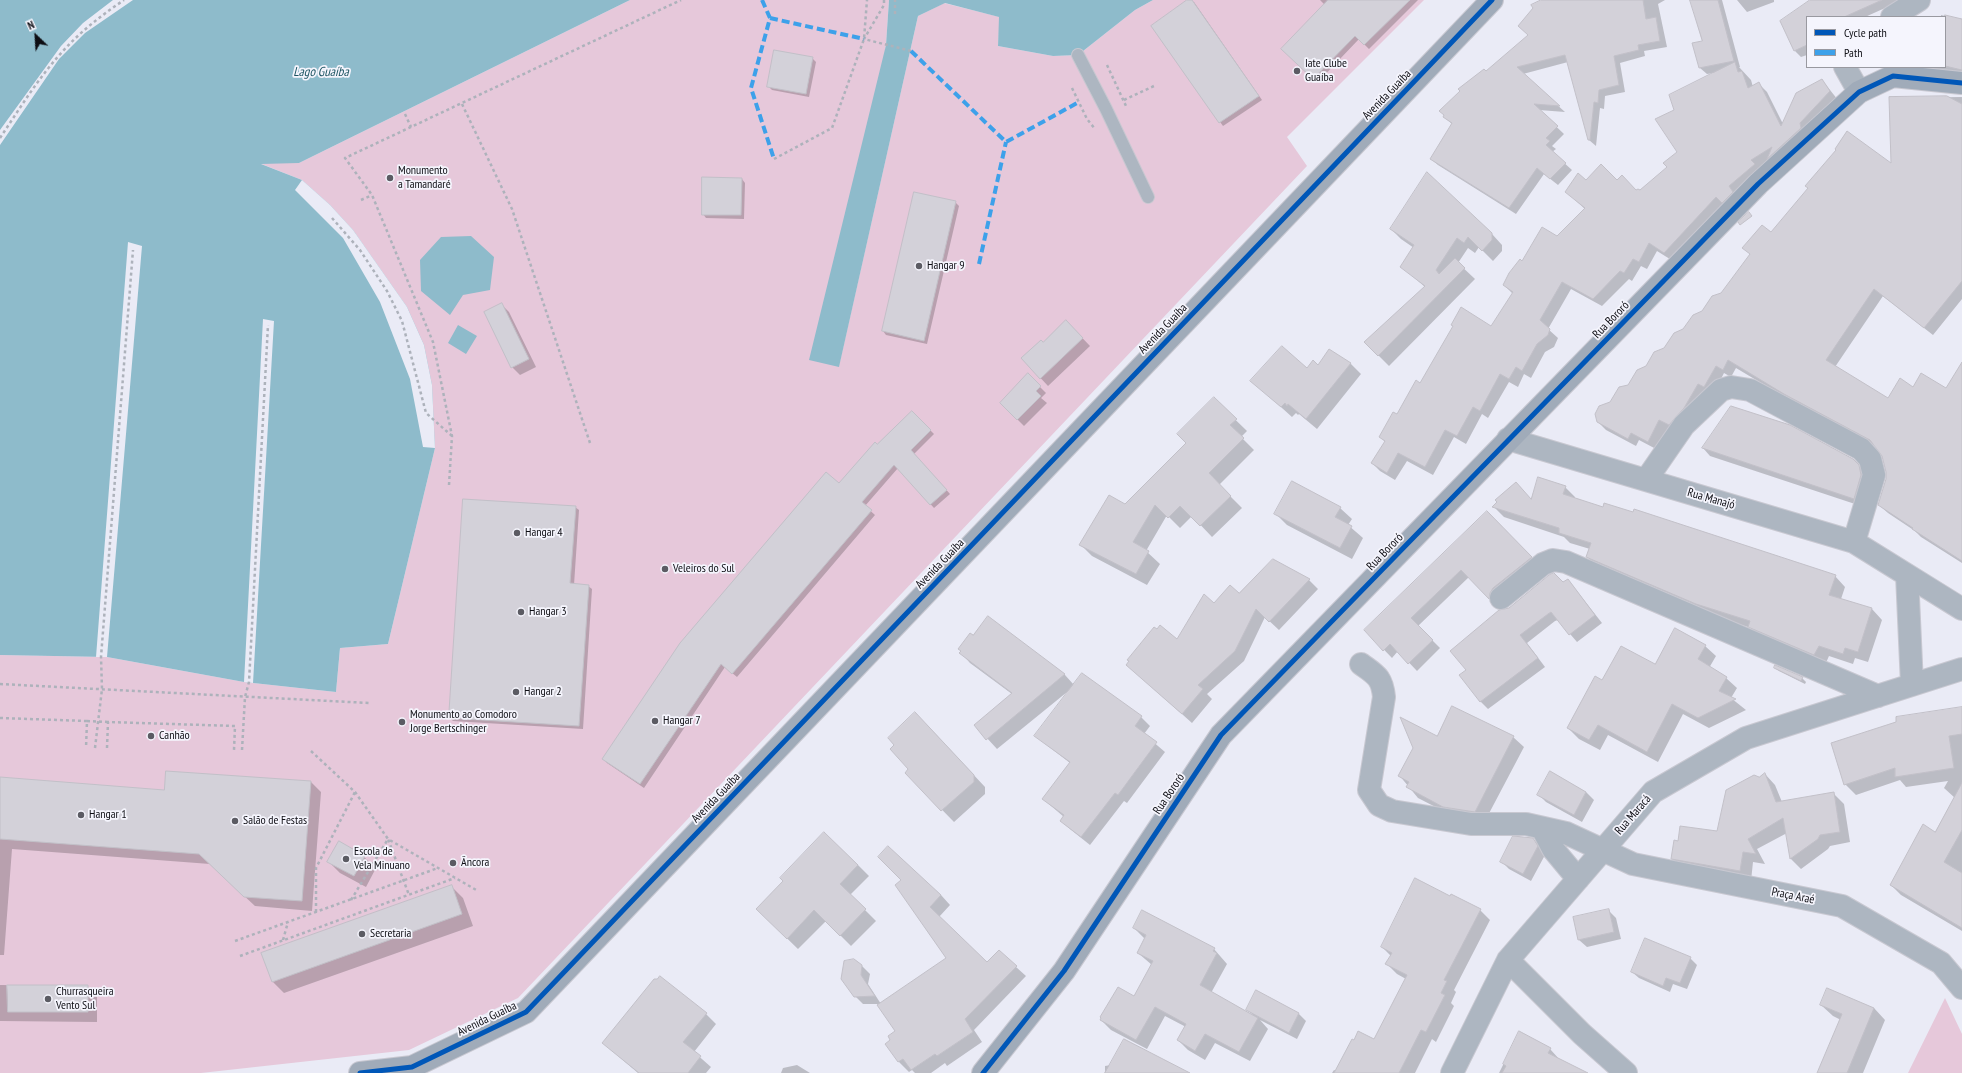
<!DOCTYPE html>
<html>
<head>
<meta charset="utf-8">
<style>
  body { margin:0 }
  #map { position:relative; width:1962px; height:1073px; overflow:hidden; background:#eaebf6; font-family:"PT Sans Narrow",sans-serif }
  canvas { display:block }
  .legend { position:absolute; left:1806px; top:16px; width:140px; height:52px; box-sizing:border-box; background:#f5f5fd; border:1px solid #9999a0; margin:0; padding:5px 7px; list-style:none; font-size:12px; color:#0e0e14 }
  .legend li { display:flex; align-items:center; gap:8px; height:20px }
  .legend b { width:20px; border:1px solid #9999a0 }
  .north { position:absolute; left:16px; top:16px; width:40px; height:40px; -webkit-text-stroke:3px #f5f5fd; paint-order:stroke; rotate:335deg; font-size:11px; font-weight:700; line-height:16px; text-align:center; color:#0e0e14 }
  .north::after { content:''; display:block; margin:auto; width:14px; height:18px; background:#0e0e14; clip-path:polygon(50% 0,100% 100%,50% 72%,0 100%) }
</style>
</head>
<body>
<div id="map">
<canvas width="1962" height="1073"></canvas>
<ul class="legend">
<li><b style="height:5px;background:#0057b8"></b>Cycle path</li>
<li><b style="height:5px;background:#3da1ea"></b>Path</li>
</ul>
<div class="north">N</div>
</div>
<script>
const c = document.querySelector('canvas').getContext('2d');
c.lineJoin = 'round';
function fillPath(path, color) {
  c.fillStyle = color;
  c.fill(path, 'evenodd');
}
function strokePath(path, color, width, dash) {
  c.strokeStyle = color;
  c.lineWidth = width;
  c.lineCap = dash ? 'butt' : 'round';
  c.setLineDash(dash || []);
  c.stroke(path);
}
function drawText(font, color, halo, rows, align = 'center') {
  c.font = font + ' "PT Sans Narrow",sans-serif';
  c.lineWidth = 3.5;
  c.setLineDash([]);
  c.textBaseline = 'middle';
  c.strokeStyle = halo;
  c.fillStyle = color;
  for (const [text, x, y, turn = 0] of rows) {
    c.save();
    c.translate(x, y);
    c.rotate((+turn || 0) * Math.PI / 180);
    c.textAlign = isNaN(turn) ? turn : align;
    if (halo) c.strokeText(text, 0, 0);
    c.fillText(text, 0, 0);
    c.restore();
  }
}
fillPath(new Path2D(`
  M630,0H889L886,45L839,366L918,16L944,3L1000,17L998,46L1053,56L1078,55L1135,10L1153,0H1424L1287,137L1307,166L518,998L409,1050L201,1073H0V655L107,657L244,682L336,692L340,648L388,644L435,448L432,421L407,307L353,230L330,205L302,180L259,163H299Z
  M1945,998L1962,1034V1073H1908Z`), '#e6c8da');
fillPath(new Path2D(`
  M0,0H630L299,163L261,164L302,180L330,205L353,230L407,307L424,345L432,385L435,448L388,644L340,648L336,692L244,682L107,657L0,655Z
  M889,0H1153L1135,10L1078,55L1053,56L998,46L999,17L945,3L918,16L839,367L809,360L886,45Z
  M471,236L494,257L490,290L463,295L450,315L421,291L420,260L441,237Z
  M458,325L477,336L466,354L448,343Z`), '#8ebbcb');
fillPath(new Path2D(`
  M113,0H133L85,33L59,59L0,145V130L61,46L83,23Z
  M302,180L330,205L353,230L407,307L424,345L432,385L435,448L423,447L410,379L380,302L343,238L295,190Z
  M128,242L142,246L107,657H96Z
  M263,319L274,321L253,683L244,682Z`), '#eaebf6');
fillPath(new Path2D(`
  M1188,0L1194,2L1262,100L1223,126L1152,26Z
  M1320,0H1418L1369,49L1359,39L1318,82L1283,49L1325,5Z
  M1543,0H1665L1658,4L1667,47L1644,51L1645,56L1620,63L1625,92L1605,96L1604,109L1600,108L1596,146L1589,140L1568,62L1523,74L1565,112L1539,110L1564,134L1552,146L1556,149L1552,152L1572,170L1558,185L1544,174L1516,214L1438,165L1431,159L1452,124L1444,117L1486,72L1529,35Z
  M1691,0H1722L1740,67H1739L1751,80L1753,87L1759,84L1767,92L1783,124L1822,80L1838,100L1771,161L1759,168L1762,173L1673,261L1657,251L1647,269L1641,266L1632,281L1629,279L1602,306L1571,289L1548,329L1558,338L1554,347L1545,352L1531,378L1524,374L1518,387L1509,382L1488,418L1482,414L1466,444L1454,437L1433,475L1407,461L1395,480L1380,471L1372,463L1385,442L1381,437L1421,384L1492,328L1513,294L1504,285L1522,262L1557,237L1585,209L1575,200L1586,182L1617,181L1637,191H1640L1668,168L1678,152L1675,111L1714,73L1707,74L1700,68L1703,41Z
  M1737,0H1774V2L1747,12Z
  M1812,0H1903L1865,17H1807V55L1801,57L1795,51L1781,21Z
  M1941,15L1962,20V76L1947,74L1919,67H1945V17H1941Z
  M812,58L816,62L809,97L772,90L768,86Z
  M1962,97V299L1933,335L1883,296L1835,367L1889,400L1913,388L1947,389L1962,365V563L1921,537L1915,531L1888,513L1879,505L1887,479V472L1880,450L1876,446L1793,402L1736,368L1731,377L1724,373L1713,395L1678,433L1668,428L1656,449L1639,440L1636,446L1606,430L1598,422L1610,403L1722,294L1751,255L1744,248L1892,166L1890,98Z
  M742,179L745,183L744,219L706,218L703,214Z
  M955,202L959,206L927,344L886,335L883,331Z
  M1391,229L1492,234L1502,245V251L1493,261L1479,247L1475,253L1468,248L1458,263L1475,279L1389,366L1365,342L1425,287L1402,267L1414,248L1401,239Z
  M501,304L509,312L536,367L520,375L512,367Z
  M1066,321L1090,346L1048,386L1022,358L1043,343Z
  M1329,350L1351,364L1361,374L1317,429L1299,414L1298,415L1296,413L1292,417L1252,381L1319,367Z
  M1028,375L1046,393L1041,398L1047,403L1024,426L1001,403Z
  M1214,399L1247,431L1241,437L1254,450L1219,485L1242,508L1212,537L1192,516L1180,528L1167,515L1146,551L1160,564L1147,585L1092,556L1080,544L1125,506L1187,443Z
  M912,412L934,434L914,454L950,494L934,508L898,468L865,506L875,515L737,677L725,667L644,788L607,763L604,759L839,484Z
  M1703,448L1853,460L1866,474L1861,506L1710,456Z
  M1565,487L1575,497V499L1835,576L1845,587L1841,599L1872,609L1882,620L1868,662L1855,658L1853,664L1829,656L1825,665L1760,637L1751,628L1707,614L1598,567L1587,557L1590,549L1570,543L1564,537L1504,517L1494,507L1532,500Z
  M575,507L579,510L574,585L588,586L592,589L583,729L453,721L450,718Z
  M1340,508L1352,519L1348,525L1363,538L1352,559L1287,525L1275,513Z
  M1487,513L1538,565L1496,605L1469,577L1418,626L1440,648L1417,671L1398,651L1392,658L1365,630Z
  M1274,561L1309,580L1318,589L1279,630L1265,617L1244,661L1207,694L1212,699L1192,723L1127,665L1177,641L1214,604L1239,595Z
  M1568,580L1602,623L1577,642L1558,620L1555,621L1527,643L1545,667L1488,709L1480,701L1467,671L1509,609Z
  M988,617L1065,675L1074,685L1141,717L1150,726L1144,734L1165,752L1127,803L1124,801L1090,845L1070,829L1061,821L1064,817L1043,799L1070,763L1035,736L1072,688L997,749L975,725L1012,694L970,663L961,653Z
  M1705,646L1716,656L1709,668L1726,678L1737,688L1731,698L1746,710L1709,728L1683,714L1658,762L1608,735L1600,750L1579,739L1568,728L1603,681L1655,665Z
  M1775,668L1802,678L1806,682L1805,684L1779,671Z
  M1452,707L1513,737L1524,747L1485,821L1455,817L1418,798L1399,775L1437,738Z
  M1962,708V931L1901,895L1891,885L1936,833L1955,798L1944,788L1948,781L1906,787L1900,780L1856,795L1845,784Z
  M927,725L985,787V794L954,822L906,773L910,769Z
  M1550,772L1586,792L1594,800L1582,822L1546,802L1538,794Z
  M1765,774L1775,785L1782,802L1833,793L1844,804L1850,842L1830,846L1828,849L1801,869L1791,859L1787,833L1757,849L1765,864L1753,862L1751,881L1683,869L1672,859L1679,842L1718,832L1759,778Z
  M0,778L165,791L311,782L321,792L312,911L255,906L210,864L12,849L4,955H0Z
  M1533,839L1541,847L1545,855L1531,881L1509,869L1501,861Z
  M364,857L376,868L366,887L340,873L329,862Z
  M858,865L869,876L850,895L876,921L851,946L826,921L798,949L768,920L784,881Z
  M896,885L941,895L950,905L939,917L987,963L1016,967L1026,976L974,1030L982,1042L947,1066L945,1063L931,1073H915L912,1070L909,1072L899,1062L886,1044L892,1040L947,959Z
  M451,886L463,898L473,926L284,993L273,982Z
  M1450,898L1480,910L1490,920L1454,990L1456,992L1451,1003L1454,1006L1436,1042L1432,1039L1415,1073H1332L1334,1070L1337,1071L1374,1040L1406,979L1397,974L1387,964L1391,956L1382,947Z
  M1608,910L1616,918L1621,939L1587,947L1579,940Z
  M1134,928L1214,949L1227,964L1211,993L1253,1015L1247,1009L1256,992L1299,1014L1306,1021L1297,1039L1260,1020L1268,1029L1250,1061L1215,1043L1205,1060L1188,1050L1178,1040L1186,1027L1165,1016L1147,1049L1111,1030L1101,1020L1134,997L1152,965L1138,953L1145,939Z
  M1690,958L1697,965L1687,989L1673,984L1670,992L1639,978L1632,972Z
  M862,966L870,974L868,984L881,1004H863L855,996Z
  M0,985L87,986L97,996V1022L0,1021Z
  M1821,1005L1874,1008L1885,1020L1863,1073H1818L1841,1020L1833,1016Z
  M706,1014L716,1024L694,1052L711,1067L706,1073H638L603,1043Z
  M1519,1033L1550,1049L1560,1060L1576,1073H1499Z
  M797,1065L810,1073H781L783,1068Z
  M1111,1065L1180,1073H1105V1066Z`), '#0003');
const building = new Path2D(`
  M1187,0H1192L1259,96L1219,123L1151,26Z
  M1328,0H1410L1364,45L1355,36L1313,79L1281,49Z
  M1541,0H1643L1646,19L1656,17L1660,41L1638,45L1639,50L1614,56L1619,85L1599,90L1598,103L1594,102L1590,140H1588L1565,55L1517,67L1560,106L1534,104L1558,126L1546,138L1550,141L1546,145L1566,163L1550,179L1537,168L1509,208L1430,159L1452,123L1443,117L1444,115L1439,111L1460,91L1458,89L1484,69L1486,71L1528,35L1518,26L1533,8L1531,5Z
  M1690,0H1718L1734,61L1699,68L1692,43L1702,41Z
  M1810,0H1882L1844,17H1807V45L1794,51L1780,21Z
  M1945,15L1962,19V70L1945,66Z
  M774,50L813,57L806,94L767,87Z
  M1735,62L1738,72L1742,71L1748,88L1759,82L1781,126L1796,93L1822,79L1830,91L1800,123L1801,128L1767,159L1772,147L1751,160L1755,164L1729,186L1733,192L1722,203L1716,197L1664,253L1649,243L1639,262L1633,259L1624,273L1620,271L1593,299L1562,282L1540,320L1550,329L1548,335L1537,344L1522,371L1516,367L1509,379L1500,374L1480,411L1473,407L1457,436L1445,430L1425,467L1398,453L1387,473L1371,463L1385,441L1379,437L1393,412L1397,414L1416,380L1420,383L1453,326L1451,325L1461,307L1491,326L1513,292L1503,285L1509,273L1520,259L1522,261L1542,227L1557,236L1585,208L1565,192L1578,173L1586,180L1601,164L1617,180L1622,175L1636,190L1638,189L1640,190L1667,167L1663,163L1677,152L1655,119L1674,110L1669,95Z
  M1947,96L1962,104V281L1924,328L1874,289L1826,360L1888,398L1900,378L1913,387L1921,373L1946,388L1962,362V561L1912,529L1913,528L1878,505L1886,479V472L1882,456L1870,440L1784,394L1728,360L1723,370L1716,366L1704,387L1698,384L1684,408L1669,425L1659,420L1648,442L1631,433L1628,439L1597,422L1595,414L1599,406L1610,402L1619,387L1628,385L1637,370L1646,366L1654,352L1664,348L1674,333L1683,329L1693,315L1702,311L1712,296L1721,293L1750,254L1742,248L1762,225L1771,232L1808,188L1805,186L1836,150L1835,149L1847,131L1891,163L1889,97Z
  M1427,172L1492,233V240L1482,251L1468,237L1464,243L1457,238L1436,270L1439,274L1455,258L1465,268L1378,356L1364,342L1425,286L1400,267L1414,245L1390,229Z
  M702,177L742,178L741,215H702Z
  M914,192L956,201L924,341L882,331Z
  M1749,212L1752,216L1740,225L1738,222Z
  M502,303L529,359L511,368L484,312Z
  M1066,320L1083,338L1040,379L1021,358L1041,340L1043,342Z
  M1282,346L1307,368L1313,360L1318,365L1329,349L1351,363L1306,419L1288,404L1287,406L1285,403L1281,407L1250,381Z
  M1028,373L1041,386L1036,391L1041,396L1017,420L1000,403Z
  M1214,397L1237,419L1230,425L1244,438L1209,473L1231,496L1200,526L1180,506L1168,518L1155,505L1133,542L1149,551L1136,574L1079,545L1109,495L1125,504L1186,443L1177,434Z
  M1731,406L1790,425L1853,459L1859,465L1861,475L1854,499L1702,448Z
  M912,411L931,430L911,450L947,490L930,505L894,465L862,502L872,510L732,674L721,664L640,784L602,759L680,643L826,472L839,483L875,442L877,444Z
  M1538,477L1566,486L1563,494L1603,507L1604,503L1633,512L1634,509L1836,575L1829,595L1872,608L1858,652L1845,648L1843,654L1819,646L1814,655L1748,627L1750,621L1696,604L1586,557L1591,543L1559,533V528L1492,507L1497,502L1495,500L1516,482L1531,499Z
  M1292,481L1341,507L1335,517L1352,526L1340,548L1274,514Z
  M463,499L576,506L570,583L589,585L579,726L449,718Z
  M1487,511L1532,557L1493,588L1490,593L1489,599L1461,570L1411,618L1433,640L1408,664L1390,644L1383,651L1364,630Z
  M1273,559L1310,579L1269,622L1256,609L1235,651L1198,685L1203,689L1182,714L1126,665L1129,661L1127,660L1154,627L1157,629L1160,625L1177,639L1204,594L1214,603L1230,585L1239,593Z
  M1554,573L1563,582L1568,579L1595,615L1569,635L1551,612L1548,614L1520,635L1538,658L1480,702L1459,675L1466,670L1450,651L1499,610L1509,608L1549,575Z
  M988,616L1065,674L986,740L974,725L1012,693L959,653L961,651L958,649L970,633L973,635Z
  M1675,628L1706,645L1698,659L1727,677L1719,691L1736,699L1698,718L1672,704L1647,752L1598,725L1589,740L1567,728L1595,676L1602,680L1621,646L1655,664Z
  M1775,665L1803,677L1801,681L1774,668Z
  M1082,673L1142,716L1135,726L1157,742L1118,795L1115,793L1081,837L1060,821L1064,815L1042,799L1070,762L1034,736Z
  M1452,706L1514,736L1475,812L1443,807L1406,787L1409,782L1398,776L1413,748L1400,717L1437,736Z
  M1962,707V734L1949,736L1954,768L1895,777V768L1844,785L1831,743L1896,722V717Z
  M915,712L974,775V782L941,811L905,773L908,769L890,749L894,745L888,738Z
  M166,771L311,781L302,901L244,897L199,854L0,839V777L164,790Z
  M1550,771L1586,792L1574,815L1537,795Z
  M1765,773L1776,802L1834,792L1840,832L1820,835L1818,839L1790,859L1783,818L1748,839L1756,854L1743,852L1740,871L1671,859L1674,840L1678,841L1680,826L1717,831L1726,790L1754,775L1759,777Z
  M1962,783V830L1944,862L1962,873V928L1890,885L1923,824L1935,832Z
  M824,832L858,865L840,884L866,909L840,936L814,910L787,939L756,909L783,881L780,878Z
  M1513,836L1533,838L1538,846L1523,874L1500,862Z
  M339,841L365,856L354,876L327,862Z
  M888,846L941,895L930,907L987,962L999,950L1017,966L965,1019L973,1032L937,1056L935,1054L911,1070L903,1059L898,1062L885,1044L890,1040L888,1036L895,1031L877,1005L946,958L895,885L901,880L878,857Z
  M1415,878L1450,896L1451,894L1481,909L1444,980L1447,981L1441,993L1445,995L1426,1032L1421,1030L1399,1073H1334L1352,1039L1354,1040L1358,1031L1374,1039L1407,975L1385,964L1392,953L1381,947Z
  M452,885L462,914L272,982L261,953Z
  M1609,909L1614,932L1578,940L1573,917Z
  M1142,910L1215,948L1213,951L1217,953L1200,985L1258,1018L1239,1052L1205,1034L1195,1051L1177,1040L1186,1024L1155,1007L1136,1040L1100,1020L1101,1018L1100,1017L1118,987L1134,996L1153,961L1137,953L1146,935L1133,928Z
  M1645,938L1691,957L1680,983L1666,978L1663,986L1631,972Z
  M854,959L862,965L861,975L875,996L854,997L841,979L844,961Z
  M660,976L707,1013L683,1042L701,1056L688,1073H639L602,1043L654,979H657Z
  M7,985H88V1012H8Z
  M1827,988L1874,1008L1847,1073H1817L1842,1014L1820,1005Z
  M1256,990L1299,1013L1289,1033L1246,1010Z
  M1519,1031L1551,1048L1548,1053L1588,1073H1502L1506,1066L1503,1064Z
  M1124,1039L1190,1073H1105Z`);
fillPath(building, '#d3d1d9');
strokePath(building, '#c2c0c8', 1);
const lane = new Path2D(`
  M1078,55L1106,109L1148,197`);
const street = new Path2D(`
  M1892,17L1919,0
  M1845,67L1859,92
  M1508,439L1854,542L1962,609
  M1646,480L1684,425L1721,390L1731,387L1750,390L1861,449L1870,459L1874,475L1854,542
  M1907,575L1912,685
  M1501,598L1543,564L1553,560L1566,562L1878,696
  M1361,664C1376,675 1382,677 1384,697L1369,790L1379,805L1392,811L1471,824H1526L1566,833L1633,864L1842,906L1941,963L1962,988
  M1542,828L1553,849L1578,879
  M1508,960L1582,1034L1626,1073
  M1452,1073L1508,960L1653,792L1746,738L1962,669`);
const secondary = new Path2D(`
  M360,1073L412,1067L526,1012L1492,0
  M983,1073L1064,971L1221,735L1758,184L1859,92L1893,76L1962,83`);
strokePath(lane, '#c8c8d1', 14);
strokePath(street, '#c8c8d1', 24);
strokePath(secondary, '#c8c8d1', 24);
strokePath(new Path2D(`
  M884,0V5L864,39L911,51
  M895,14V0
  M1107,65L1126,106
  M1072,88L1087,119L1095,129
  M1124,100L1156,85
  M462,104L512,209L590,443
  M405,114L411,127
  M0,138C20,108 39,77 63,51C81,31 102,15 124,0
  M774,159L832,128L864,39L867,0
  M361,200L372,195
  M332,218L360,250L387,291L402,321L426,413L452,436
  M449,485L452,436L433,342L372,195L345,158L681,0
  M0,684L369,703
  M0,718L87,721L86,748
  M87,721L108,722
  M95,748L102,689L101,657L133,250
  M107,748L108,722L235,726L234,750
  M242,750L245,697L249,682L268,325
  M311,751L355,792L388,839L478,891
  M351,900L388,839L409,895
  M316,912V868L355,792
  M283,940L288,922
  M235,941L438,868
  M240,956L455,878`), '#adb2bb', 2.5, [3, 3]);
strokePath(lane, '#adb6c1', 12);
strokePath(street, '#adb6c1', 22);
strokePath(secondary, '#a0abb9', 22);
strokePath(new Path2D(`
  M762,0L770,18L751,88L774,159
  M770,18L864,39
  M911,51L1006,142L1079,102
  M979,264L1006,142`), '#3da1ea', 4, [8, 4]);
strokePath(new Path2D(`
  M360,1073L412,1067L526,1012L1492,0
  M983,1073L1064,971L1221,735L1758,184L1859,92L1893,76L1962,83`), '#0057b8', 5);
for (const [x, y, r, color] of [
  [1297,71,4,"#5b5b63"],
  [390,178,4,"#5b5b63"],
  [919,266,4,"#5b5b63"],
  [517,533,4,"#5b5b63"],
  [665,569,4,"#5b5b63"],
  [521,612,4,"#5b5b63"],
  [516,692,4,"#5b5b63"],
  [655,721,4,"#5b5b63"],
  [402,722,4,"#5b5b63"],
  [151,736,4,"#5b5b63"],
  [81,815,4,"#5b5b63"],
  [235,821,4,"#5b5b63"],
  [346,859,4,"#5b5b63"],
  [453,863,4,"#5b5b63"],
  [362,934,4,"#5b5b63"],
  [48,999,4,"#5b5b63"]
]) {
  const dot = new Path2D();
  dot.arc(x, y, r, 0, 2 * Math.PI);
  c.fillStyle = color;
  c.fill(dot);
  strokePath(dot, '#f5f5fd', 1.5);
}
drawText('12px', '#0e0e14', '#f5f5fd', [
  ["Iate Clube",1305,64],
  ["Guaíba",1305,78],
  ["Monumento",398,171],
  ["a Tamandaré",398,185],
  ["Hangar 9",927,266],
  ["Hangar 4",525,533],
  ["Veleiros do Sul",673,569],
  ["Hangar 3",529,612],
  ["Hangar 2",524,692],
  ["Monumento ao Comodoro",410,715],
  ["Jorge Bertschinger",410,729],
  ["Hangar 7",663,721],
  ["Canhão",159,736],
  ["Hangar 1",89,815],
  ["Salão de Festas",243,821],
  ["Escola de",354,852],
  ["Vela Minuano",354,866],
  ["Âncora",461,863],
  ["Secretaria",370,934],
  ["Churrasqueira",56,992],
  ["Vento Sul",56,1006]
], 'left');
drawText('12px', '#0e0e14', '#f5f5fd', [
  ["Avenida Guaíba",1387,95,-46],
  ["Rua Bororó",1611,320,-46],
  ["Avenida Guaíba",1163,329,-46],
  ["Rua Manajó",1711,499,16],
  ["Rua Bororó",1385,552,-46],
  ["Avenida Guaíba",940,564,-46],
  ["Rua Bororó",1169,794,-56],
  ["Avenida Guaíba",716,798,-46],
  ["Rua Maracá",1633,815,-49],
  ["Praça Araé",1793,896,11],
  ["Avenida Guaíba",487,1019,-26]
]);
drawText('italic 13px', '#1c5462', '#f5f5fd', [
  ["Lago Guaíba",321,72]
]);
</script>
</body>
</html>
